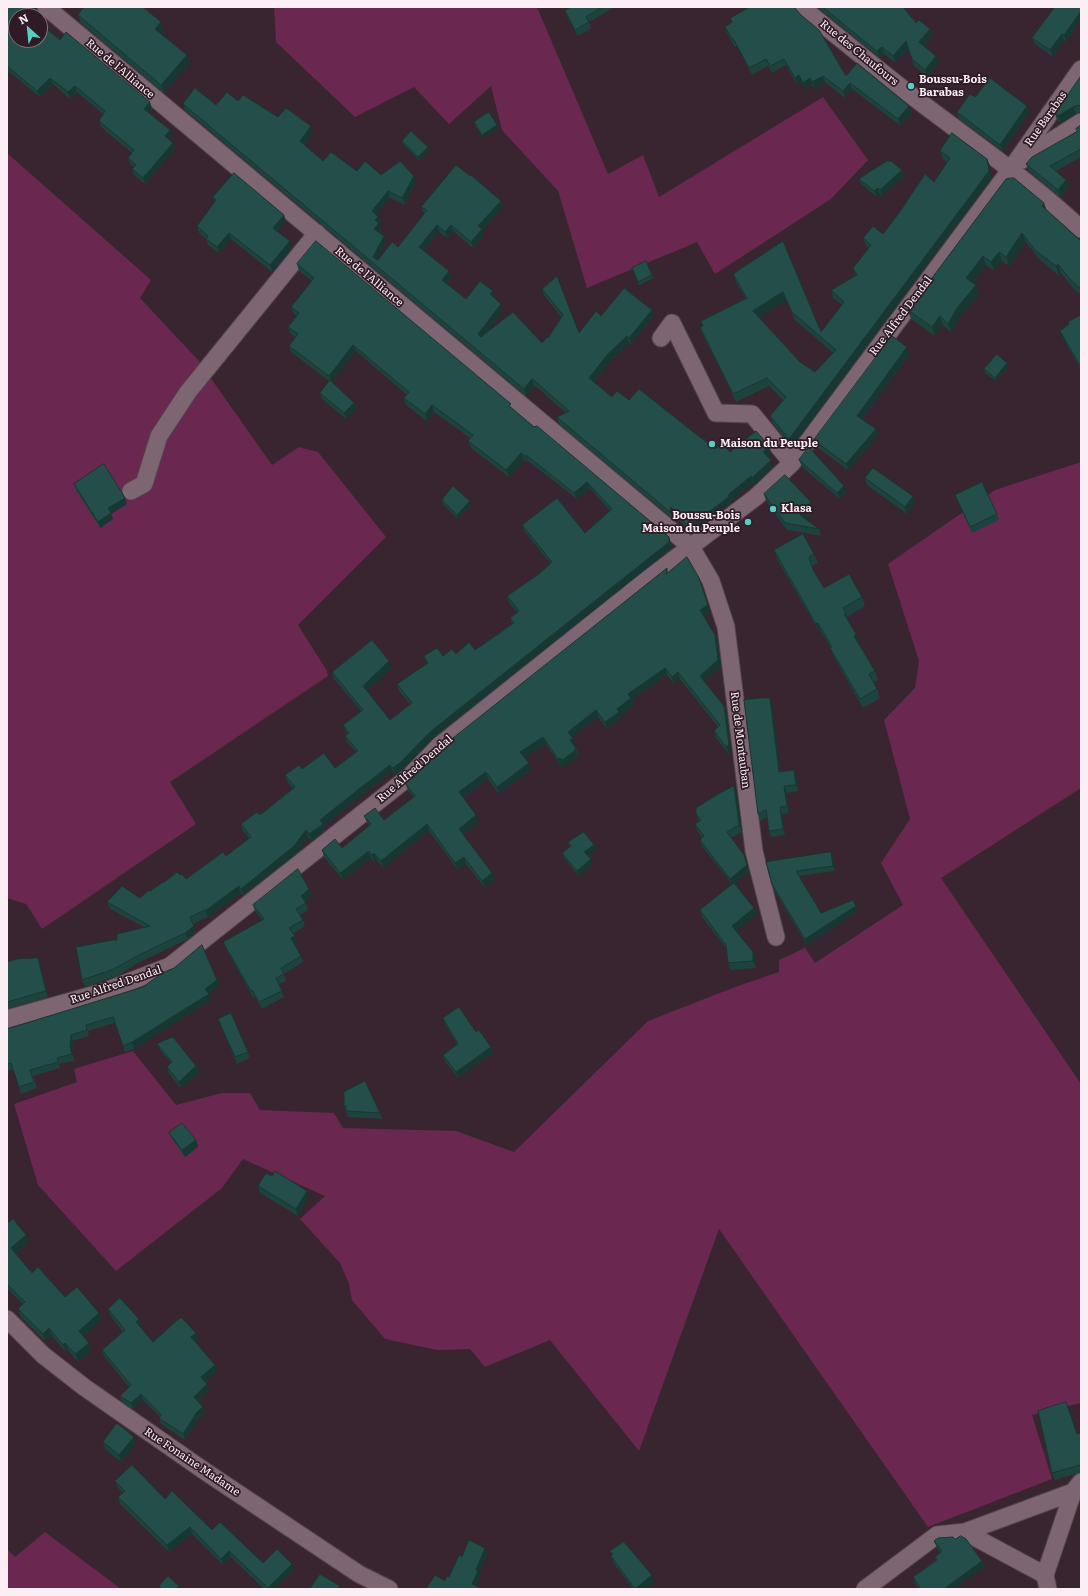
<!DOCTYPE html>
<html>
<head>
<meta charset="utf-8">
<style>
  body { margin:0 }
  #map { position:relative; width:1088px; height:1596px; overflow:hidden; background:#39252f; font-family:Literata,serif }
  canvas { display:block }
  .frame { position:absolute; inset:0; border:8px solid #fceef5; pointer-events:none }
  .north { position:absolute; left:8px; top:8px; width:40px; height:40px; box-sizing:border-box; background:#2e1b25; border:1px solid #806f78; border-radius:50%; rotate:333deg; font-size:11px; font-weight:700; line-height:16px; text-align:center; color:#fceef5 }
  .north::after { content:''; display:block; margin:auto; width:14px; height:18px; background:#57cec1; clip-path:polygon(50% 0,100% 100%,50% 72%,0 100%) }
</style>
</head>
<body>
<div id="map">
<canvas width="1088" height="1596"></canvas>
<div class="frame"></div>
<div class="north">N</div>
</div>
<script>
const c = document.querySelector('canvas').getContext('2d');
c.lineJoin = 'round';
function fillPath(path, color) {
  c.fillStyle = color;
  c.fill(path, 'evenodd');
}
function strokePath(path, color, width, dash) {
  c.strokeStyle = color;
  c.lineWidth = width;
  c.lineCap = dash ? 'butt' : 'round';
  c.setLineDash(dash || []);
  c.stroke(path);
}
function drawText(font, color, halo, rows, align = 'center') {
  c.font = font + ' Literata,serif';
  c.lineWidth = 3.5;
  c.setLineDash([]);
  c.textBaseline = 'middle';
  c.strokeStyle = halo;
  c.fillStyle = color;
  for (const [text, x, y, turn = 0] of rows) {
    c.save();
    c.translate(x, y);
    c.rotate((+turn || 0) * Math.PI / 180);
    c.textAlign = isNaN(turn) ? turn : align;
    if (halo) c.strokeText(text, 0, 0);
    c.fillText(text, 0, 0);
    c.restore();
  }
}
fillPath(new Path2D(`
  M274,7H537L608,174L643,155L659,197L823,97L868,160L831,199L715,274L697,242L587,288L558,191L502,130L491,86L449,124L414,87L355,117L276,42Z
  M7,153L151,280L140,298L198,360L272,465L299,447L318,452L386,537L298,625L327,671L328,676L170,782L196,824L42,929L26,904L7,898Z
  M1081,462V788L941,878L1081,1084V1403L1032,1415L1052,1479L928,1527L719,1229L639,1451L550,1340L485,1367L470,1349L437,1350L385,1339L352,1300L349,1284L340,1263L300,1219L325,1196L243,1159L222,1188L116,1271L38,1185L14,1104L77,1082L74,1069L133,1051L176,1105L222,1093H250L260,1110L334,1113L343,1128L456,1131L514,1152L648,1021L735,987L779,972V960L805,948L815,963L903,905L881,863L910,819L884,720L915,688L919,661L888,564L995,490Z
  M45,1532L121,1589H7V1549L15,1557Z`), '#6a274f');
const minor = new Path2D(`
  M46,7L691,547L711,581L726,627L754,851L776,937
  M804,7L810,14C842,40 874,66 907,92C965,137 1027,178 1081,229
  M1022,160L1081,122
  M661,338L672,323L716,413L752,414L792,463
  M131,491L144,484L159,436L188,392L317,233
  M7,1019L100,993L170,966L410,776L439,746L648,579L756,497L792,463L1011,169L1081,69
  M7,1319L43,1355L84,1387L206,1472L359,1574L389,1589
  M965,1532L1073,1492
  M865,1589L937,1535L965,1532L1045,1575
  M1048,1589L1045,1575L1073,1492L1081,1482`);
strokePath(minor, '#54434c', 19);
strokePath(minor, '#7d6571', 17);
fillPath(new Path2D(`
  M7,7H36V10L30,15L60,40L152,109L148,113L172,136L169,140L173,143L175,149L145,184L134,175L132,169L134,167L130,164L128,158L132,153L101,127L99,121L103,114L77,92L70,99L53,84L40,97L7,70Z
  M571,7H615L589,22L591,28L578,36L567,17L565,11Z
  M817,7H903L916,23L930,29L933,35L924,46L939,62L928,77L914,66L908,48L896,63L884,54L879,57Z
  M1081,7V21L1066,42L1064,40L1053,57L1035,44L1032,38Z
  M146,9L164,30L161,34L187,55L190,63L164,93L81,23L78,15Z
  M730,18L846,76L909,106L912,112L901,126L852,89L845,98L825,82L815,89L812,85L806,89L802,82L797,85L786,65L772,73L768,66L752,75L737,46L735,47L727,33L725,27L732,22Z
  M1081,76V112L1076,114L1061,123L1057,120L1055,114Z
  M975,97L1027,106L1029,113L1003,151L959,119L957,112Z
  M238,101L313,133L304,145L323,161L357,171L381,175L416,182L405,205L390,198L376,215L378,217L381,223L379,225L381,230L379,232L384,236L386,242L378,259L398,247L424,214L421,207L501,201L503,207L482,231L484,236L473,248L453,231L448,238L439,232L424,251L449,271L451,278L447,284L466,299L493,291L495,298L503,311L486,333L542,343L548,338L561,317L544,295L542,289L579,333L601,316H654L631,344L629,343L611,361L594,382L612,397L629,400L715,449L730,452L771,453L768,457L773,467L755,485L753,483L730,502L731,503L691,534L673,513V519L559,424L557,417L566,413L539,389L534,386L526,396L185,110L183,104L216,105Z
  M474,122L498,128L483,138L475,125Z
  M1081,125V157L1056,171L1066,180L1069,187L1060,197L1029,171L1026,164L1077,131L1076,129Z
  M402,141L429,151L419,160L403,144Z
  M940,151L987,159L990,166L991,179L792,447L773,424L770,416L783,400L769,386L736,402L703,335L700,327L702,326L701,321L746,299L736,282L733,274L783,241L821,332L842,305L833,298L831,290L856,276L853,268L869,248L866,246L863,238L883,234L934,182L947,162L943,159ZM786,300L795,320L833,353L815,372L800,362L759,317Z
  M904,176L882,196L880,194L877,197L861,184L859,179Z
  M213,197L286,221L277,231L292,248L272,272L231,239L219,253L208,245L206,239L199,233L197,226L215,202Z
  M1044,203L1046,210L1081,241V295L1073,288L1061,273L1059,276L1039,259L1026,242L1009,266L1002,261L994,271L986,265L973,283L976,285L979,294L960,317L952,333L943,325L935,336L911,319L908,310Z
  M297,264L512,408L534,427L669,537L671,544V549L433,738L403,769L396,775L393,771L362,795L324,826L325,830L312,841L308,837L297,853L243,895L241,893L208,918L207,917L193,924L196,932L188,939L138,963L117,976L85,987L82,980L117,940L144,927L110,909L107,902L140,898L150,891L163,883L180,875L186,879L226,856L249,838L243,831L241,824L260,815L293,789L287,781L285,775L302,769L335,768L356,752L347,742L345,736L347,734L346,732L343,725L361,711L334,679L332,672L392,668L367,691L390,720L410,704L399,691L397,684L427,664L424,656H443L475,650L512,624L510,618L518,613L509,603L507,596L539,574L551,564L524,531L522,525L585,533L610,511L590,488L577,499L528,461V462L524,460L509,477L471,448L468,441L470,438L434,412L427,421L406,405L404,398L407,395L356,351L332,382L354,403L357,409L346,419L322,399L320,393L329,381L291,352L289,346L295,337L290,333L288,327L297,316L294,314L291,307L312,281L299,271Z
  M632,268L652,275L654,278L639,285Z
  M1081,315V370L1064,340L1060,331Z
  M910,354L862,419L876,429L879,435L848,470L817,447L814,440Z
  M1009,366L996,381L985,373L984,369Z
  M799,460L846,493L840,499L802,467Z
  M865,478L913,496L915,503L907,514L867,485Z
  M74,484L127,504L111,514L113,519L100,528L76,490Z
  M764,494L814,509L805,519L819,529L821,536L787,530L766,501Z
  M955,495L997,514L999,520L972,533Z
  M442,500L471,504L458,519L443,504Z
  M774,550L814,554L818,563L812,566L814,571L824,588L862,597L865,606L847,617L849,622L856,634L859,643V644L875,671L878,680L873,682L877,689L880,698L863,708L834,657L831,648L821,632L820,633L777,559Z
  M667,568L668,572L710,612L704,616L715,635L718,642L721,667L704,681L724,706L727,713L731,752L729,754L716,738L714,731L718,727L680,679L674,684L667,675L632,700L634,705L620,716L621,719L607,728L598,717L572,737L575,745V746L576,748L579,755H577L578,757L564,767L563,764L561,766L546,744L524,758L531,770L499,794L488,779L463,798L479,822L463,835L492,873L495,880L485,888L466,864L458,870L429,831L383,868L377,860L374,862L371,858L343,880L324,857L322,850L342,848L369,826L367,823L364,816L384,820L413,797L408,790L405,783Z
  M772,705L780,772L797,777L798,791L787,793L789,813L782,814L785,835L771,837L769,831L767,817L760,821L758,814Z
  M737,793L742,832L731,838L744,855L749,872L735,884L754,908L756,915L736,931L756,959V968L730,970L728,963L727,949L702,917L700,910L732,884L702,846L700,840L702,837L697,831L695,824L699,821L696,814Z
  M568,842L596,850L588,856L591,859L592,865L579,876L564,858L562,853L569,847Z
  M833,858L835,871L799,876L821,913L856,906L858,911L807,945L774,890L766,862Z
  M309,889L312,896L305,901L308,910L300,915L303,920L305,926L293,934L295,936L297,942L294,944L301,956L303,962L284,974L286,981L279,984L284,997L262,1009L255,997H253L226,949L223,942L262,920L255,911L253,905Z
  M38,958L40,964L48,997L7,1009V962Z
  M217,980L220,986L208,994L211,1000L134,1049L125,1052L115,1023L88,1031L89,1036L73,1041L72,1053L75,1061L59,1064L60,1068L33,1076L37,1088L21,1094L13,1069L7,1071V1029Z
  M443,1018L476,1032L493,1053L458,1078L445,1061L443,1055L457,1044L445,1024Z
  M218,1019L248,1052L250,1058L237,1064Z
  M157,1044L196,1066L199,1073L181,1088L169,1074L167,1067L171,1063L160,1050Z
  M344,1106L380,1113L382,1119L348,1117Z
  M169,1133L196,1140L198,1147L185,1157L172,1139Z
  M258,1186L309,1197L298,1216L260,1193Z
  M7,1224L29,1242L16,1254L32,1273L65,1297L102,1320L84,1336L92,1351L78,1362L68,1350L66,1352L52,1336L45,1341L21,1317L18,1309L23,1304L7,1289Z
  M108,1309L139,1319L141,1325L140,1326L153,1342L196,1333L198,1339L195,1341L215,1365L217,1371L205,1382L207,1384L209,1390L198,1401L203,1407L205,1413L199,1418L185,1440L161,1424L159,1418L160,1417L143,1400L133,1409L122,1402L120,1396L129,1387L104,1356L102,1350L123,1332L110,1315Z
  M1081,1433V1472L1055,1480L1052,1473L1077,1434Z
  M103,1442L136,1443L121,1462L105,1449Z
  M115,1481L165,1499L212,1530L263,1563L294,1570L275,1589H264L231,1557L223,1565L192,1534L169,1552L120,1504L118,1497L123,1493L118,1488Z
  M955,1539L982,1561L984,1567L955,1589H919L915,1584L913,1577L936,1560L935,1557L940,1552L937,1548L934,1541Z
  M610,1551L654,1582L645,1589H633L613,1562L611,1556L612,1555Z`), '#1e433f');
fillPath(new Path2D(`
  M29,7H36V10L28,16L25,11Z
  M1081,11V21L1066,42L1064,35Z
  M161,22L164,30L158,37L155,29Z
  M930,29L933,35L922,49L919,42Z
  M1062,34L1064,40L1053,57L1050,50Z
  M906,41L909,48L896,63L893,56Z
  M882,47L884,54L879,57L877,51Z
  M187,55L190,63L164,93L161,85Z
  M936,56L939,62L928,77L925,70Z
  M799,75L802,82L797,85L795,78Z
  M823,76L825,82L815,89L812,82Z
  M50,78L53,84L40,97L37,91Z
  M810,78L812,85L806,89L803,83Z
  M850,83L852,89L845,98L843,91Z
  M75,86L77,92L70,99L68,92Z
  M150,102L152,109L146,116L144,109Z
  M909,106L912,112L901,126L898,119Z
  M1027,106L1029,113L1003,151L1000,145Z
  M1073,107L1076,114L1061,123L1058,116Z
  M497,125L498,128L483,138L482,135Z
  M311,126L313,133L302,148L300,141Z
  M170,130L172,136L167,142L165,136Z
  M173,143L175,149L145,184L143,178Z
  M428,147L429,151L419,160L418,157Z
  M987,159L990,166L991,179L792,447L789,439Z
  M902,170L904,176L882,196L880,190Z
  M414,176L416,182L405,205L402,198Z
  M1066,180L1069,187L1060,197L1058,190Z
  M878,188L880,194L877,197L874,191Z
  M388,191L390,198L374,218L372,211Z
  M501,201L503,207L482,231L484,236L473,248L471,242L478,226Z
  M1044,203L1047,212L1042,206Z
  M284,215L286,221L275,234L273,228Z
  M378,217L381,223L379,225L381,230L377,235L374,229L375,220Z
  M437,225L439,232L422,253L419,247Z
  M451,225L453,231L448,238L445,232Z
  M229,233L231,239L219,253L217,247Z
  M1022,233L1026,242L1009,266L1006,257Z
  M384,236L386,242L376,263L373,257Z
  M290,241L292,248L272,272L270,265Z
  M999,252L1002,261L994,271L991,262Z
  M983,256L986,265L970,287L966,278Z
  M1058,264L1061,273L1059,276L1056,266Z
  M449,271L451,278L445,287L442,280Z
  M976,285L979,294L960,317L952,333L948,324L957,308Z
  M493,291L495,298L492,301L490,294Z
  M783,292L786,300L756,319L753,311Z
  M501,304L503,311L481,341L478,334Z
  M652,310L654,316L631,344L629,338Z
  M940,316L943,325L935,336L932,327Z
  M627,336L629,343L611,361L592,384L589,378L608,354Z
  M353,345L356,351L332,383L329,376Z
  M907,347L910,354L859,423L857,416Z
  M1007,363L1009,366L996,381L995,378Z
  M532,379L534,386L526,396L524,389Z
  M354,403L357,409L346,419L344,413Z
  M432,405L434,412L427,421L425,414Z
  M876,429L879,435L848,470L846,464Z
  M769,446L771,453L766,459L763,452Z
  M521,453L524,460L509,477L506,470Z
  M526,455L528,461V462L525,456Z
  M771,460L773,467L755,485L752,478Z
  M751,476L753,483L730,502L731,503L691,534L688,527Z
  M587,482L590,488L577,499L574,493Z
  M844,486L846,493L840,499L837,493Z
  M913,496L915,503L907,514L905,507Z
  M125,498L127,504L111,514L113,519L100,528L98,522L108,508Z
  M470,501L471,504L458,519L457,515Z
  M811,502L814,509L802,522L800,515Z
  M671,507L673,513V519L670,512Z
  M669,537L671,544V549L433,738L403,769L396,775L393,768L430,732Z
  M702,585L710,612L703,617L700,610Z
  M846,613L849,622L847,623L844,614Z
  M818,623L821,632L820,633L816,624Z
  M856,634L859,643L857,645L854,636Z
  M715,635L718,642L721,667L702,683L700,676Z
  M389,661L392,668L365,693L363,686Z
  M665,668L667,675L632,700L634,705L620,716L621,719L607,728L605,722L617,709L628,694Z
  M678,672L680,679L674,684L672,677Z
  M770,698L772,705L781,778L779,772Z
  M724,706L727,713L731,752L729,754L726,747Z
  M596,710L598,717L570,739L568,732Z
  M543,737L546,744L522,759L520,752Z
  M573,738L575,745L573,747L570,740Z
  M576,750L578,757L564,767L562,760Z
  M560,758L563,764L561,766L558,759Z
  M529,763L531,770L499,794L497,787Z
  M390,765L393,771L324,826L325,830L312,841L309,834L320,820Z
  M794,770L797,777L798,791L796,785Z
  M486,772L488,779L461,799L459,792Z
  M734,786L737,793L742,832L739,825Z
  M784,786L787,793L789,813L787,806Z
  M780,807L782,814L785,835L783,829Z
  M476,815L479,822L461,836L459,829Z
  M427,824L429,831L383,868L381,861Z
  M306,830L308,837L297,853L243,895L241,889Z
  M594,845L596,850L586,858L584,852Z
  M369,851L371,858L343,880L340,873Z
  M831,852L833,858L835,871L833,866Z
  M374,853L377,860L374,862L372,855Z
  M744,855L749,872L733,886L730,879Z
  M464,857L466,864L458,870L455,863Z
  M591,859L592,865L579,876L577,871Z
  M492,873L495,880L485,888L482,881Z
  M239,886L241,893L208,918L205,911Z
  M309,889L312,896L303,902L301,896Z
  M856,906L858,911L807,945L805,939Z
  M754,908L756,915L734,933L732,926Z
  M194,926L196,932L188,939L185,933Z
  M295,936L297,942L294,945L291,938Z
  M753,952L756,959V968L753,961Z
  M38,958L40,964L48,997L46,991Z
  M217,980L220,986L207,995L205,989Z
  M209,994L211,1000L134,1049L132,1042Z
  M71,1035L73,1041L72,1053L75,1061L70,1047Z
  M491,1047L493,1053L458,1078L456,1072Z
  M196,1066L199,1073L181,1088L179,1082Z
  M196,1140L198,1147L185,1157L182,1150Z
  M307,1191L309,1197L298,1216L296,1209Z
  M26,1235L29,1242L14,1256L11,1248Z
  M99,1313L102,1320L82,1338L79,1331Z
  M139,1319L141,1325L138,1327L136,1322Z
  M49,1328L52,1336L45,1341L43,1334Z
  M196,1333L198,1339L194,1343L191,1337Z
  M65,1343L68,1350L66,1352L63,1345Z
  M89,1343L92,1351L78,1362L75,1354Z
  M215,1365L217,1371L203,1383L201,1377Z
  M207,1384L209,1390L196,1403L194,1397Z
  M141,1394L143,1400L133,1409L131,1403Z
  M203,1407L205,1413L199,1418L185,1440L183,1434L197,1412Z
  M134,1437L136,1443L121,1462L119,1455Z
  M190,1527L192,1534L169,1552L167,1545Z
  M485,1548L488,1554L479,1573L480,1577L475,1589L472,1584L476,1570Z
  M229,1551L231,1557L223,1565L221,1559Z
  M982,1561L984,1567L955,1589H944Z
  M292,1564L294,1570L275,1589H268V1588Z
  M652,1575L654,1582L645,1589H635Z`), '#183733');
const building = new Path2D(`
  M7,7H29L25,11L31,16H16V40H40V24L60,40L66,32L150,102L144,109L170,130L165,136L173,143L143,178L132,169L136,165L128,158L134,150L99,121L105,111L75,86L68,92L50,78L37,91L7,66Z
  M84,7H143L161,22L155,29L187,55L161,85L78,15Z
  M571,7H602L586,17L589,22L575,30L565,11Z
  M750,7H794L801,15L819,30L846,76L857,63L909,106L898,119L850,83L843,91L823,76L812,82L810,78L803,83L799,75L795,78L784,59L770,66L766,59L749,68L734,40H733L725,27L732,22L730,18L739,13Z
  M823,7H903L916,23L919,20L930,29L919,42L936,56L925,70L912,59L906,41L893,56L882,47L877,51Z
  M1055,7H1081V11L1064,35L1062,34L1050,50L1032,38Z
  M1081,76V106L1078,105L1073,107L1058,116L1055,114Z
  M990,78L1027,106L1000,145L957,112L970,94L975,97Z
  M195,88L216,105L227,92L238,101L243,95L278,117L286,108L311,126L300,141L323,161L331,152L357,171L365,161L381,175L400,161L414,176L402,198L388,191L372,211L378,217L375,220L379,223L374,229L384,236L373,257L378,260L392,242L398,247L427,210L421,207L456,165L470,176L471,175L501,201L478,226L482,229L471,242L451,225L445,232L437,225L419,247L449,271L442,280L466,299L480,281L493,291L490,294L501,304L478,334L481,337L513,312L542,343L547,337L548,338L563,315L542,289L557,276L579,333L596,311L601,316L624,288L652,310L629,338L627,336L608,354L589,378L612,397L617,391L629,400L639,389L715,449L722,444L730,452L756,431L769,446L763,452L771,460L752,478L751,476L728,495L729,497L688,527L671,507L670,512L557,417L569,411L537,383L532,379L524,389L183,104Z
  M489,112L497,125L482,135L474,122Z
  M1081,125V149L1050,166L1066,180L1058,190L1026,164L1032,157L1078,131L1076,129Z
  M411,131L428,147L418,157L402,141Z
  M952,133L987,159L989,171L789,439L770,416L786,397L767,378L733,394L700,327L703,326L701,321L747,298L733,274L783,241L821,332L844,302L831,290L857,275L853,268L871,245L863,238L873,226L883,234L899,213L925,174L934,182L950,158L940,151ZM783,292L792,312L836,350L815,372L800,362L753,311Z
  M887,161H891L902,170L880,190L878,188L874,191L859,179Z
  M234,173L284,215L273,228L290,241L270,265L229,233L217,247L206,239L208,236L197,226L216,200L213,197Z
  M1014,178L1044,203L1042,206L1081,241V289L1070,279L1058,264L1056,266L1035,250L1022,233L1006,257L999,252L991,262L983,256L966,278L976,285L957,308L948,324L940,316L932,327L908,310L1006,179Z
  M316,241L511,404L509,406L534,427L537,426L669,537V542L430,732L401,762L393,768L390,765L359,789L320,820L323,824L309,834L306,830L294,846L241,889L239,886L205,911V910L190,917L194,926L185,933L135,957L114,969L82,980L76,947L113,940H117V934L150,926L107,902L122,886L140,898L149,890L150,891L163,882V883L177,872L180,875L182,874L186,879L223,852L226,856L251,837L241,824L257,812L260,815L295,787L285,775L299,765L302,769L324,753L335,768L358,751L345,736L349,733L343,725L363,710L332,672L372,640L389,661L363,686L390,720L412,703L397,684L428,663L424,656L437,648L443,656L452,649L456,654L469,642L475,650L514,623L510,618L519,611L507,596L539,574L552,562L522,525L557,498L585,533L612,509L587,482L574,493L526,455L525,456L521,453L506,470L468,441L473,435L432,405L425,414L404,398L409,392L353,345L329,376L289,346L298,334L288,327L299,313L291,307L314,278L297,264Z
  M646,261L652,275L638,282L632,268Z
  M1081,315V367L1060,331L1069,324L1068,322Z
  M892,336L907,347L857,416L876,429L846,464L814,440Z
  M997,354L1007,363L995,378L984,369Z
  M330,380L354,403L344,413L320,393Z
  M809,447L844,486L837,493L799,460Z
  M104,464L125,498L108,508L111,513L98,522L74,484Z
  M873,468L913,496L905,507L865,478Z
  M785,475L811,502L800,515L819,529L785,523L764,494Z
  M982,482L997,514L970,527L955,495Z
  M453,486L470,501L457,515L442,500Z
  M803,534L814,554L809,557L813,570L824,588L849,574L862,597L843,608L846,613L844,614L856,634L854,636L875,671L869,674L877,689L860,699L830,648L832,647L818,623L816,624L774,550Z
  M687,557L699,578L708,605L700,610L715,635L718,660L700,676L724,706L729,745L726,747L714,731L720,725L678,672L672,677L665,668L628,694L631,698L617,709L619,712L605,722L596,710L568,732L573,738L570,740L576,748L574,749L576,750L562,760L560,758L558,759L543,737L520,752L529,763L497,787L486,772L459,792L476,815L459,829L492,873L482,881L464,857L455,863L427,824L381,861L374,853L372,855L369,851L340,873L322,850L335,839L342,848L371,824L364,816L375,808L384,820L415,796L405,783L415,776L443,746L652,580L667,568L666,574Z
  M761,698H770L779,772L794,770L796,785L784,786L787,806L780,807L783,829L769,831L766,810L758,814L744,700Z
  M734,786L739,825L727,832L744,855L747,865L730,879L700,840L704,836L695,824L701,820L696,814V808L718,794Z
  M584,832L594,845L584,852L591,859L577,871L562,853L571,846L568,842Z
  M831,852L833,866L796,871L821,913L853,900L856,906L805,939L772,884L766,862Z
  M298,869L309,889L301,896L306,903L296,909L303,920L289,928L295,936L291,938L301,956L281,968L284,974L276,978L282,991L259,1002L252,990L251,991L223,942L264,919L253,905Z
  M734,883L754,908L732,926L753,952V961L728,963L726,945L700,910Z
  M202,945L217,980L205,989L209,994L132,1042L123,1046L113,1017L86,1025L87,1030L71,1035L70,1047L72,1054L57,1058L58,1062L30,1070L34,1082L19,1087L11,1063L7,1064V1029L143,987L162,973L174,968Z
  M38,958L46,991L7,1002V962L17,959Z
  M459,1007L476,1032L479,1030L491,1047L456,1072L443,1055L458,1044L443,1018Z
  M231,1013L248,1052L235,1057L218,1019Z
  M173,1037L196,1066L179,1082L167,1067L172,1062L157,1044Z
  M365,1081L380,1113L346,1111V1106H344V1092Z
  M182,1123L196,1140L182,1150L169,1133Z
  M275,1171L307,1191L296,1209L258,1186L266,1173L272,1176Z
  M13,1219L26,1235L11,1248L32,1273L38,1267L65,1297L77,1287L99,1313L79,1331L89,1343L75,1354L65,1343L63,1345L49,1328L43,1334L18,1309L25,1302L7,1284V1224Z
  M120,1298L139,1319L136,1322L153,1342L181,1317L196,1333L191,1337L215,1365L201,1377L207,1384L194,1397L203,1407L197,1412L183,1434L159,1418L161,1415L141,1394L131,1403L120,1396L131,1385L102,1350L125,1330L108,1309Z
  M1066,1402L1077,1434L1081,1433V1464L1080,1465L1052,1473L1038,1411Z
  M117,1423L134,1437L119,1455L103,1442Z
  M132,1465L165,1499L172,1491L212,1530L220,1522L263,1563L277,1549L292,1564L268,1588L229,1551L221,1559L190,1527L167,1545L118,1497L125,1491L115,1481Z
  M961,1536L966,1539L982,1561L944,1589H938L937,1588L936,1589H921L913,1577L937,1560L935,1557L942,1551L934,1541L938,1538L953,1537L955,1539Z
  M469,1540L485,1548L476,1570L478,1571L472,1584L480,1588V1589H426L435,1575L445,1581L447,1576L449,1577L459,1555L462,1556Z
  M624,1542L652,1575L635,1589L611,1556L613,1554L610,1551Z
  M320,1574L340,1586L338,1589H310Z
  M168,1576L179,1586L176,1589H162L159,1586Z`);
fillPath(building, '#234e49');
strokePath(building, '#183733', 1);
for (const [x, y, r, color] of [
  [911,86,4,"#57cec1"],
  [712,444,4,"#57cec1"],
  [773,509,4,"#57cec1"],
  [748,522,4,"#57cec1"]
]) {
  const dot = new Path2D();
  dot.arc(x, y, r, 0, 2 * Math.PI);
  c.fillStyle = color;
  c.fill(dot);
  strokePath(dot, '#2e1b25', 1.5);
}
drawText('11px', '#fceef5', '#2e1b25', [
  ["Rue des Chaufours",859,53,39],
  ["Rue de l'Alliance",120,69,40],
  ["Rue Barabas",1046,119,-55],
  ["Rue de l'Alliance",369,277,40],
  ["Rue Alfred Dendal",901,316,-53],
  ["Rue de Montauban",740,740,83],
  ["Rue Alfred Dendal",415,769,-41],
  ["Rue Alfred Dendal",116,985,-19],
  ["Rue Fonaine Madame",192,1462,34]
]);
drawText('bold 11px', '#fceef5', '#2e1b25', [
  ["Boussu-Bois",919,80],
  ["Barabas",919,93],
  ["Maison du Peuple",720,444],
  ["Klasa",781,509],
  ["Boussu-Bois",740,516,"right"],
  ["Maison du Peuple",740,529,"right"]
], 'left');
</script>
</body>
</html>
